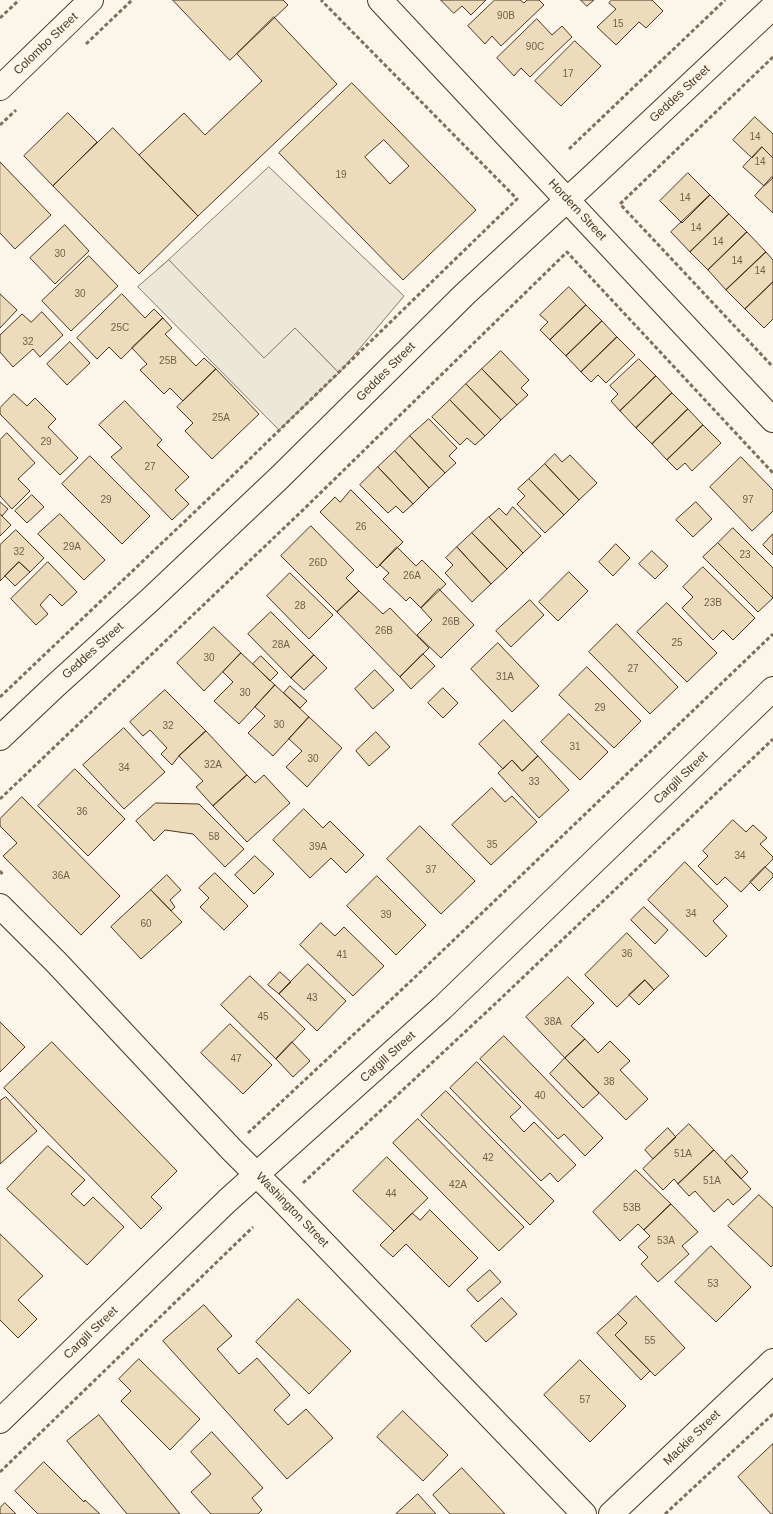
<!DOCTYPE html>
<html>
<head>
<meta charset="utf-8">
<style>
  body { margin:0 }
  canvas { display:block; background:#fbf6e9 }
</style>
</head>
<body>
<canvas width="773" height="1514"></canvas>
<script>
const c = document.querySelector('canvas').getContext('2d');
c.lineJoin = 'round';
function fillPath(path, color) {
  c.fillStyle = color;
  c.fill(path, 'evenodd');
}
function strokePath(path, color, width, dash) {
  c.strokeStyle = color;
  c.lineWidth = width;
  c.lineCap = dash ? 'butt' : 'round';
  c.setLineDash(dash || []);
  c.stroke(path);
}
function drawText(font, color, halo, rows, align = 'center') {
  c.font = font + ' Arial,sans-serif';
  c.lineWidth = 4;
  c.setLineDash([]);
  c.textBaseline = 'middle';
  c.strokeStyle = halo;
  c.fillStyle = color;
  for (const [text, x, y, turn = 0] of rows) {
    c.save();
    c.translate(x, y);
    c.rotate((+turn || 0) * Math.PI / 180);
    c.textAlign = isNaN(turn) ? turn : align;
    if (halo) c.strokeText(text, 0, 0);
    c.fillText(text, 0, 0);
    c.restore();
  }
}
const green = new Path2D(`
  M269,167L404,296L339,373L295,328L254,369L158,270Z`);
fillPath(green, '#ede6d9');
strokePath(green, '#887966', 1);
const parking = new Path2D(`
  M169,260L264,358L295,328L339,373L279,430L138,287Z`);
fillPath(parking, '#ede7d9');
strokePath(parking, '#887966', 1);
const building = new Path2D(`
  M173,0H283L288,5L230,60Z
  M441,0H486L471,15L462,6L454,13Z
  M495,0H520L524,3L527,0H539L544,5L501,46L492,36L485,44L468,26Z
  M581,0H594L587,6Z
  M612,0H652L663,11L646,28L639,22L616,45L597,27L616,9L609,3Z
  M274,17L337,84L198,216L139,155L184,113L205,135L262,81L237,54Z
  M537,19L552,35L562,26L572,37L530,77L521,68L514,76L497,58Z
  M575,41L601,66L561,106L535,81Z
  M352,83L476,210L403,280L279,153ZM384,140L409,166L390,184L365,157Z
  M68,113L97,142L53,186L24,156Z
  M755,117L773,134V158L762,147L752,158L733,140Z
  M113,128L198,216L139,274L53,186Z
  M762,147L773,158V178L764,186L743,167Z
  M0,162L51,215L15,249L0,233Z
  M688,173L710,195L682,223L660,201Z
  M772,177L773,178V213L755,196Z
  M710,195L729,214L690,252L671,232Z
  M729,214L747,232L708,270L690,252Z
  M65,225L89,251L55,284L30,258Z
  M747,232L766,252L726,290L708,270Z
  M766,252L773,260V282L745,309L726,290Z
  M89,256L118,286L71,331L42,301Z
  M773,282V319L764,328L745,309Z
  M569,287L586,305L550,340L540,330L548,322L540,315Z
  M0,294L17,310L0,328Z
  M122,294L145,318L154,309L163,318L121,359L109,347L97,359L77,338Z
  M586,305L602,321L566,356L550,340Z
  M42,312L63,335L40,357L33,349L13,367L0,352V335L22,314L31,322Z
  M163,318L172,328L165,334L196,366L204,358L216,369L183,401L170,388L164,394L140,370L147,364L132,348Z
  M602,321L617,337L581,372L566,356Z
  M617,337L635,355L606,383L598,375L591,382L581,372Z
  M70,342L90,363L67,385L47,364Z
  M501,351L529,380L521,388L528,395L517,405L482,369Z
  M639,359L656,376L620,411L611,401L618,394L610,386Z
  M216,369L259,414L212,459L185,431L193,423L177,407Z
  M482,369L517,405L501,420L466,384Z
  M656,376L672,393L636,428L620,411Z
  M466,384L501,420L485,436L450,400Z
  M672,393L688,409L652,444L636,428Z
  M14,394L27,406L35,398L56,419L48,427L78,458L60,475L0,414V408Z
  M450,400L485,436L475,445L467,438L460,445L432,417Z
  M125,401L162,440L157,445L189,477L175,490L189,504L172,520L111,457L122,448L99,425Z
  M688,409L703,425L667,460L652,444Z
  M429,419L457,448L449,456L456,463L445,473L410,436Z
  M703,425L721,443L692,471L685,463L677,470L667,460Z
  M7,433L35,463L18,479L30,491L12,509L0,496V440Z
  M410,436L445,473L429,488L395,451Z
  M395,451L429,488L413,504L378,467Z
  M555,454L562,462L570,455L597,483L579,500L545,464Z
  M90,456L150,516L122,544L62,484Z
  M741,457L773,490V511L752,531L710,487Z
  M545,464L579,500L564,515L529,479Z
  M378,467L413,504L403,513L396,506L388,513L360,485Z
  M529,479L564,515L545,533L517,504L525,496L518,489Z
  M351,490L403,542L377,568L320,512L335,497L340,502Z
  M32,495L44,507L27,523L15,511Z
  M0,502L8,509L2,516L0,514Z
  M696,502L712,519L693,537L676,520Z
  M513,507L541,536L523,553L489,517L499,508L506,515Z
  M0,514L11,525L0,536Z
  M60,514L105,560L84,580L38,534Z
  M489,517L523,553L507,569L472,533Z
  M311,526L354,570L346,578L359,591L337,612L281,556Z
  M733,528L773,568V598L718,543Z
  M16,530L44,558L30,572L19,562L0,581V545Z
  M472,533L507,569L491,584L457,547Z
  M773,534V555L763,545Z
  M718,543L773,598L758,612L703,557Z
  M616,544L630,558L613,576L599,562Z
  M397,547L416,566L422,560L446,584L421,608L410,597L406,601L383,579L389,573L380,565Z
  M457,547L491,584L472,602L445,573L453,565L446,558Z
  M652,551L668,566L655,579L639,564Z
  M19,562L30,572L15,586L5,576Z
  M48,562L77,592L62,606L50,594L40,605L48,614L36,625L11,599Z
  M703,567L755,618L733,640L723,630L713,640L682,608L693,597L683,587Z
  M569,572L588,591L558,621L539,602Z
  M290,573L333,615L309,639L267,596Z
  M439,589L474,625L441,658L417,635L432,620L421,608Z
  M359,591L383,614L390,608L429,648L400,677L337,612Z
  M530,600L544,615L511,647L496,631Z
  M667,603L717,653L687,682L637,632Z
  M271,612L314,655L291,678L248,634Z
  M617,624L678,687L650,714L589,652Z
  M214,627L241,653L204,691L177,663Z
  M498,643L539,686L512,712L471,669Z
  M241,653L275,685L239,724L214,701L233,682L223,672Z
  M423,654L435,666L411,689L400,677Z
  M314,655L327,668L304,690L291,678Z
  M261,656L278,673L270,681L253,664Z
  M587,667L641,721L614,748L559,695Z
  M375,670L394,690L373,709L355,689Z
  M275,685L309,717L273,756L248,733L265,716L255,707Z
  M290,686L307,701L300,708L284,693Z
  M443,688L458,703L443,718L428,703Z
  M165,690L206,731L179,756L172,765L161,754L167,748L150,730L143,736L130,722Z
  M569,714L608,752L580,780L541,742Z
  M309,717L342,748L307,787L286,767L302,751L289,739Z
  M504,720L538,756L522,771L512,760L503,769L479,744Z
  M124,728L165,772L124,809L83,765Z
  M206,731L247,775L213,806L196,787L203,781L179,756Z
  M376,732L390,747L369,766L356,751Z
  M538,756L569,790L539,818L498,773L512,760L522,771Z
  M75,769L125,819L88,856L38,806Z
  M247,775L255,783L264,775L290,803L247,842L213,806Z
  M492,788L505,802L512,796L537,822L491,865L452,825Z
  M22,797L120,896L81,935L3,856L17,843L0,826V819Z
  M156,803L199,804L244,849L225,867L193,834L165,830L154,841L136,821Z
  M304,809L323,828L330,821L364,855L346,873L331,858L310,878L273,840Z
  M733,820L746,832L753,825L767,838L760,844L773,857V859L741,892L725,877L717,885L698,866L708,856L703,851Z
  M420,826L475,881L441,914L387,859Z
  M255,856L274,874L254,894L235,875Z
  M685,862L728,906L713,921L727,936L706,957L648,900Z
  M765,867L773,874V877L759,891L750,882Z
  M215,873L248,906L224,930L200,907L209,898L199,888Z
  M167,875L181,890L170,900L175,907L171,911L151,890Z
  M377,876L426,925L396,955L347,906Z
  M151,890L182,922L141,959L111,927Z
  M644,907L668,930L655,944L631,920Z
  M321,923L335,936L344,927L384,966L353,996L300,945Z
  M627,933L669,976L654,990L645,980L617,1007L585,975Z
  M308,964L346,1001L317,1031L279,994Z
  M280,972L291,982L279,994L268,985Z
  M250,976L305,1029L276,1059L221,1005Z
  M568,977L594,1003L571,1026L585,1039L565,1058L526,1017Z
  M645,980L654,990L639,1005L629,995Z
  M0,1022L25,1047L0,1072Z
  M230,1024L272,1065L243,1094L201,1053Z
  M504,1036L603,1138L585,1156L564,1134L558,1139L480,1059Z
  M585,1039L598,1053L610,1041L630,1061L620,1070L648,1099L626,1120L565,1058Z
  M52,1042L177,1171L151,1197L162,1208L141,1229L4,1088Z
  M292,1042L310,1061L293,1077L276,1059Z
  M565,1058L599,1093L583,1108L550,1074Z
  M477,1062L521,1107L510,1117L524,1132L534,1122L576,1165L558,1182L550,1173L541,1181L450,1088Z
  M446,1091L554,1201L530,1225L421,1115Z
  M6,1097L37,1131L0,1164V1101Z
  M418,1119L524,1227L499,1251L393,1143Z
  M689,1124L714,1150L678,1184L674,1179L663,1190L643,1169Z
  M668,1128L676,1137L653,1159L645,1150Z
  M48,1146L85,1180L71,1194L84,1206L93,1197L124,1227L87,1265L7,1189Z
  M714,1150L751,1189L733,1205L728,1199L714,1212L695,1191L689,1196L678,1184Z
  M732,1155L748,1172L741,1179L725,1162Z
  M387,1157L428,1198L394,1231L353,1191Z
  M636,1170L671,1204L644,1230L638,1224L620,1241L593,1212Z
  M759,1195L773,1208V1265L771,1267L728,1226Z
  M671,1204L698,1232L682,1246L689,1254L658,1282L641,1264L648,1257L638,1247L650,1236L644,1230Z
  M430,1210L478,1258L449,1287L406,1244L393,1257L380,1245L412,1213L420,1220Z
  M0,1234L43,1276L18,1300L37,1319L18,1338L0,1320Z
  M711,1246L751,1287L716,1322L675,1282Z
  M490,1270L501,1282L478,1302L467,1290Z
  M636,1296L685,1348L655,1376L615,1335L627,1323L618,1314Z
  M502,1298L517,1314L486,1342L471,1326Z
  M298,1299L351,1351L309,1394L256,1342Z
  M204,1305L232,1336L217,1349L239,1374L257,1358L290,1395L274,1410L288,1425L306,1409L333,1438L287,1479L163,1341Z
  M618,1314L627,1323L615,1335L650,1371L641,1380L597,1333Z
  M139,1359L200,1419L170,1450L121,1401L131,1391L119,1379Z
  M580,1360L626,1406L590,1442L544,1395Z
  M403,1411L448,1455L423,1481L377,1437Z
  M99,1415L180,1514H127L67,1441Z
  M212,1432L263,1488L252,1498L262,1510L258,1514H211L191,1492L211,1474L191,1452Z
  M773,1444V1514H771L738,1477Z
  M44,1462L84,1502L85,1500L100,1514H38L15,1491Z
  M462,1468L505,1514H450L433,1495Z
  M418,1494L436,1514H396Z
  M5,1503L16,1514H0V1508Z`);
fillPath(building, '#ecdcbc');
strokePath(building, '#4a3520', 1);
const minor = new Path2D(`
  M380,0L773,420
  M0,88L91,0
  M0,738L55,686L151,599L279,478L465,294L593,176L773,7
  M0,906L57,963L231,1149L283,1201L584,1514
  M0,1421L227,1201L442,1008L773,689
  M611,1514L773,1361`);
strokePath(minor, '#4a3520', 26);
strokePath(new Path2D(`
  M0,18L19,0
  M86,44L132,0
  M773,57L620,204L773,367
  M0,125L16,110
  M569,149L725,0
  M0,697L224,484L517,199L321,0
  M0,799L305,508L567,252L773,473
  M0,871L3,875
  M248,1133L412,980L773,634
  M303,1183L495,1004L773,739
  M0,1472L253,1227
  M665,1514L773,1414`), '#7f6f5c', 3, [4, 2.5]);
strokePath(minor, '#fbf6e9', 24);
drawText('10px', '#725f47', null, [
  ["90B",506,16],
  ["15",618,24],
  ["90C",535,47],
  ["17",568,74],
  ["14",755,137],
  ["14",760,162],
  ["19",341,175],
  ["14",685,198],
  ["14",696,228],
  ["14",718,242],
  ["30",60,254],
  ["14",737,261],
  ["14",760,271],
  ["30",80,294],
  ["25C",120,328],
  ["32",28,342],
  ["25B",168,361],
  ["25A",221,418],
  ["29",46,442],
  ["27",150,467],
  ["29",106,500],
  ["97",748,500],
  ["26",361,527],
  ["29A",72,547],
  ["32",19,552],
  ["23",745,555],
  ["26D",318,563],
  ["26A",412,576],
  ["23B",713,603],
  ["28",300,606],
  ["26B",451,622],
  ["26B",384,631],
  ["25",677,643],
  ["28A",281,645],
  ["30",209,658],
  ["27",633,669],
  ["31A",505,677],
  ["30",245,693],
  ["29",600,708],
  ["30",279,725],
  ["32",168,726],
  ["31",575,747],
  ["30",313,759],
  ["32A",213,765],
  ["34",124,768],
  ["33",534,782],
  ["36",82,812],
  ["58",214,837],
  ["35",492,845],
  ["39A",318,847],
  ["34",740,856],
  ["37",431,870],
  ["36A",61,876],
  ["34",691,914],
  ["39",386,915],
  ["60",146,924],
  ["36",627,954],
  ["41",342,955],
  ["43",312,998],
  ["45",263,1017],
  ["38A",553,1022],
  ["47",236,1059],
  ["38",609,1082],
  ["40",540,1096],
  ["51A",683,1154],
  ["42",488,1158],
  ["51A",712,1181],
  ["42A",458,1185],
  ["44",391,1194],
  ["53B",632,1208],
  ["53A",666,1241],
  ["53",713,1284],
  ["55",650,1341],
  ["57",585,1400]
]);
drawText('12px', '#4a3520', '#fbf6e9', [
  ["Colombo Street",46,44,-44],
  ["Geddes Street",680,94,-43],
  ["Hordern Street",577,210,47],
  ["Geddes Street",386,372,-45],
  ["Geddes Street",93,651,-42],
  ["Cargill Street",681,778,-44],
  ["Cargill Street",388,1057,-42],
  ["Washington Street",292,1210,46],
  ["Cargill Street",91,1333,-44],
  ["Mackie Street",692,1438,-44]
]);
</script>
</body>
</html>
